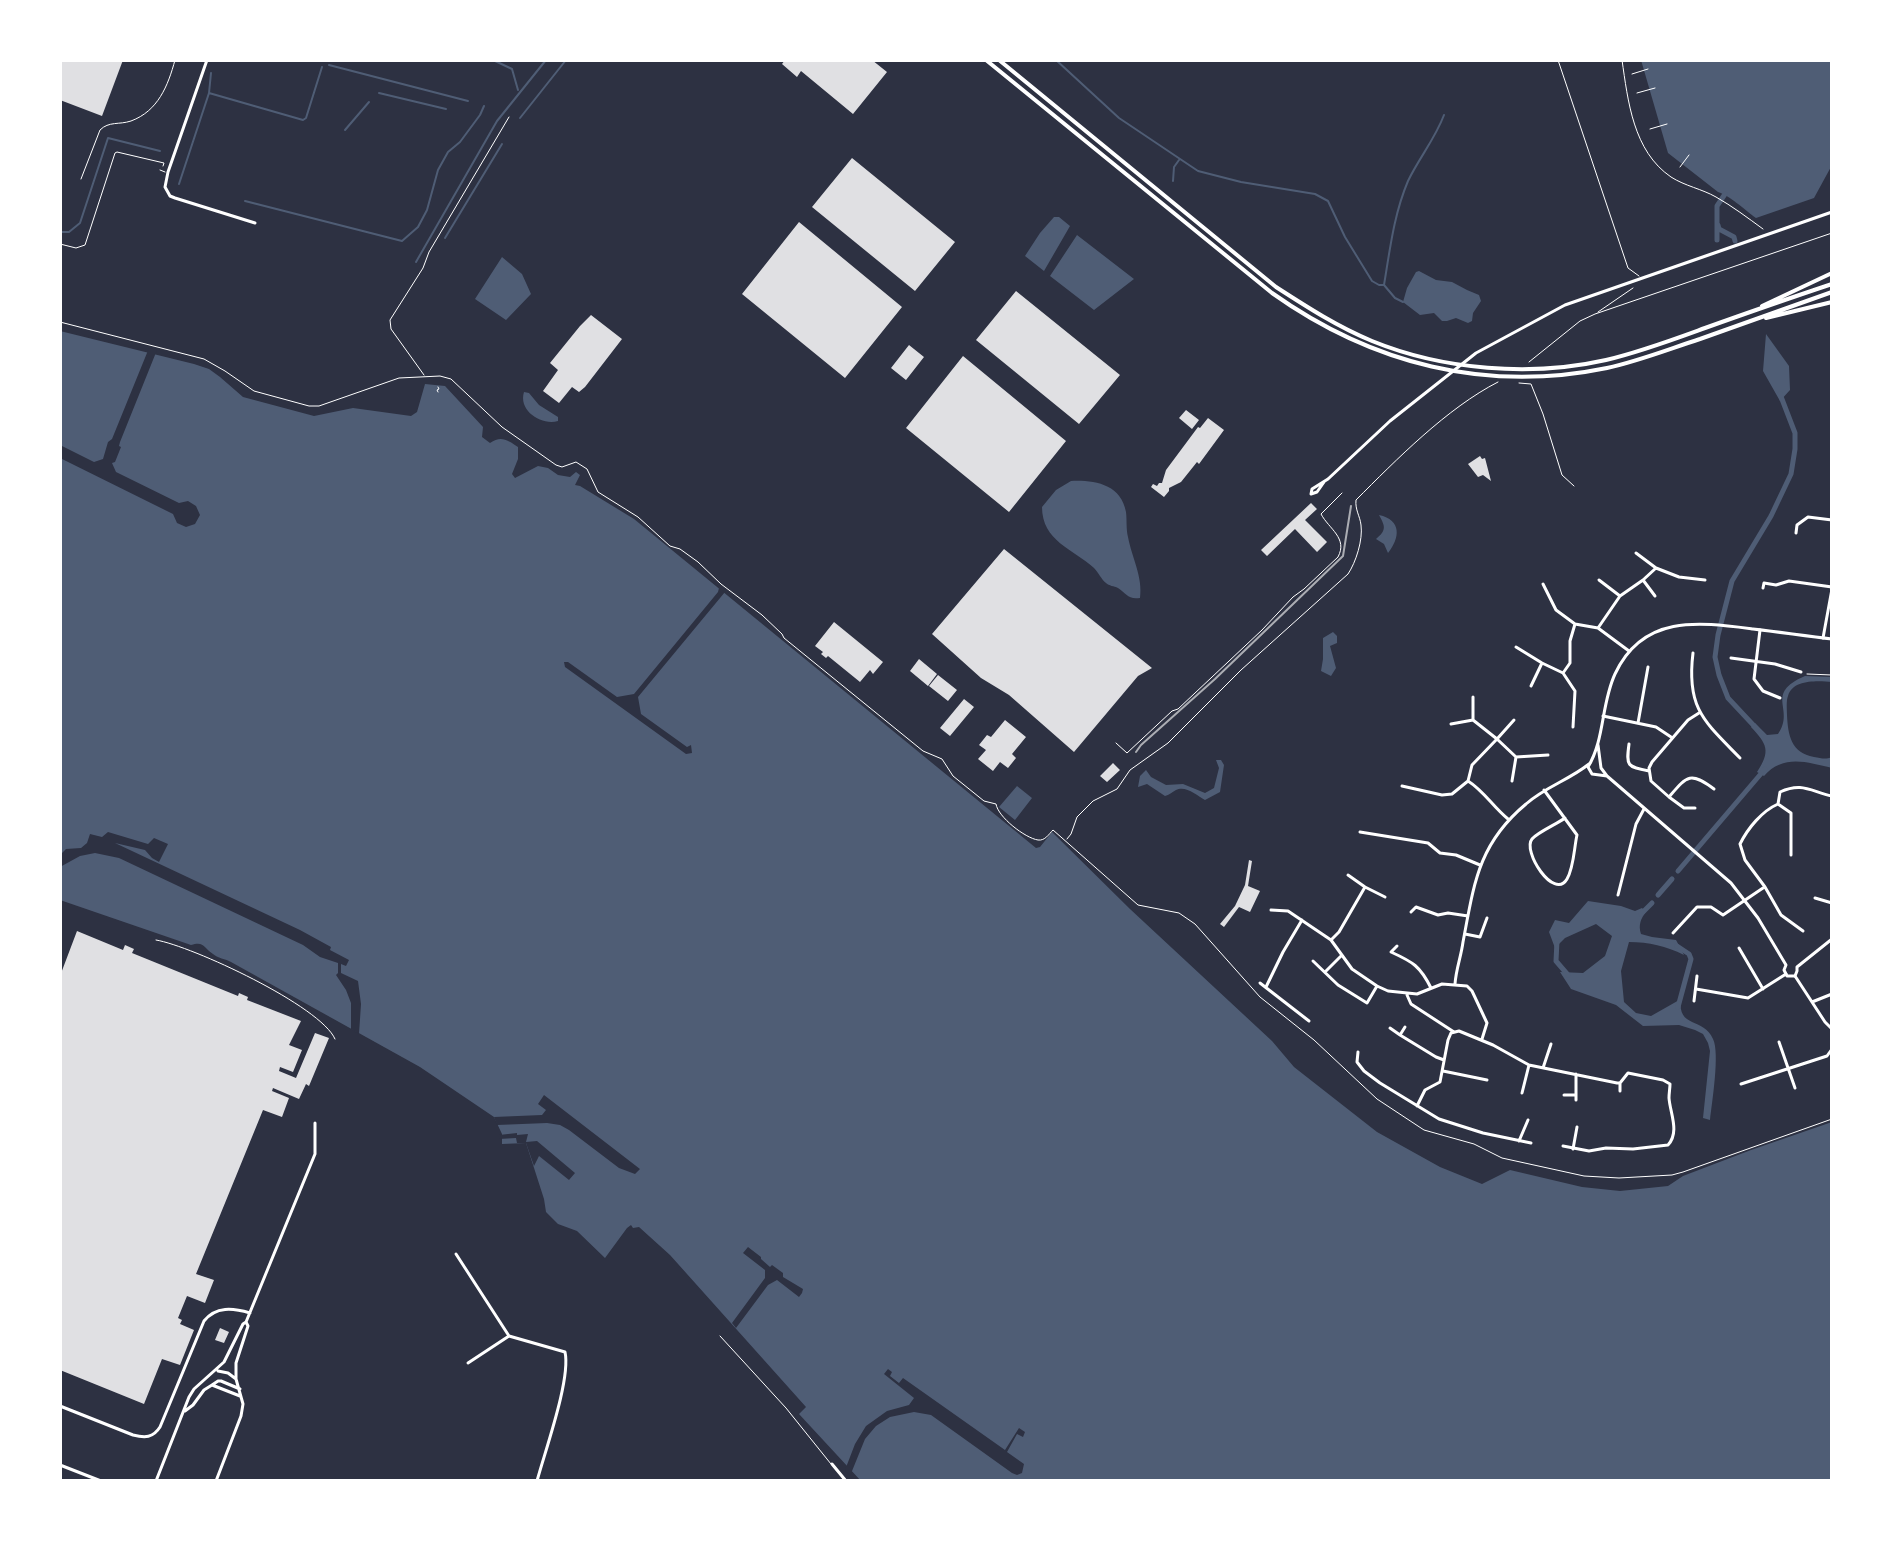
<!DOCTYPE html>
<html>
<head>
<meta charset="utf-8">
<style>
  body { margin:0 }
  #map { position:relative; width:1892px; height:1541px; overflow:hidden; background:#2d3142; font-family:"Roboto Condensed",sans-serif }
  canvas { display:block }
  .frame { position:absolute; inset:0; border:62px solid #fff; pointer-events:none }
</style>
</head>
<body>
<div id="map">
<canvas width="1892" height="1541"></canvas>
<div class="frame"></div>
</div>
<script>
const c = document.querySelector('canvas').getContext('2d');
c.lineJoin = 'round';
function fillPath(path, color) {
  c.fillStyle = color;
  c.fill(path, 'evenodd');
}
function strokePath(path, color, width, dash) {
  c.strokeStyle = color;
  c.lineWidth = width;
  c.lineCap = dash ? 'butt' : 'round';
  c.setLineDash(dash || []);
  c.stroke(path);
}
fillPath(new Path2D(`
  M1641,60H1832V165L1814,198L1756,218C1745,210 1729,195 1718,192L1668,153Z
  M1054,217H1059L1070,226L1044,271L1025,256L1040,233Z
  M1077,235L1134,279L1094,310L1050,276Z
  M502,257L522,274L531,294L506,320L475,299Z
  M1419,271L1436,280L1452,282L1467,290L1479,295L1481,301L1473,313L1472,321L1468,323L1456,318L1447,321H1442L1434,313L1420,315L1403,302L1407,288L1416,272Z
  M60,331L194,364L209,369L220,377L243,397L314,416L353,408L411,416L417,412L425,384L445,386L483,427L482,437L490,443C501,435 508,440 518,447V459L512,474L515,478L538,466L548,468L558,475L570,477L576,472L580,475L575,485L580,486L634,519L1036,848L1040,847L1052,832L1130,909L1272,1041L1294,1067L1377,1132L1440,1167L1482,1184L1510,1170L1582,1187L1620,1191L1668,1186L1683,1176L1751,1150L1832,1122V1481H861L799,1414L806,1407L670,1255L639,1227L633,1228L631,1225L627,1228L605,1258L577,1231L558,1224L546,1212L544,1199L526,1143L502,1144V1134L494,1117L420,1067L231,962C226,959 217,958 213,954C203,948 205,941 191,945L60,900Z
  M1766,334L1789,366L1790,390L1780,401L1763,371Z
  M524,392L529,393L539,405L558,417V421C542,426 518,411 524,392Z
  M1071,481C1094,480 1121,484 1126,512C1127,520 1126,529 1128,537C1132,558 1143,577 1140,598C1128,600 1126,593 1118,588C1114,586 1109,586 1106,583C1101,579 1099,573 1094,568C1073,549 1042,541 1042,507L1056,490Z
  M1379,515C1402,520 1400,538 1388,553L1384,544L1376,539C1387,530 1385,526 1379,515Z
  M1333,632L1337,636V643L1330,646L1336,668L1331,676L1321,671L1323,659V638Z
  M1805,676L1832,677V682C1818,681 1793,679 1788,696C1786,701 1787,709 1787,715C1788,735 1791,753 1814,757C1821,758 1825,760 1832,757V768C1807,762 1783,754 1764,776L1757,772C1771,751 1767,744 1751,727L1755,723L1767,735L1778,734C1796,709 1763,694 1805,676Z
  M1216,760H1221L1224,765L1220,792L1205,800C1197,795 1185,785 1176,790C1172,792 1169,795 1165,796L1147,784L1138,787L1140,776L1146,770L1151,777L1166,785L1183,784L1205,793L1214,788L1219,768Z
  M1017,786L1032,798L1015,820L999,807Z
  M1588,901L1621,906L1635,911L1642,908L1646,912C1641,918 1638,925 1641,934L1652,937L1676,940L1684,955C1666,946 1649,942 1629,942L1621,971L1624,1002L1636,1013L1651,1016L1681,999C1677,1029 1704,1017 1713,1039C1720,1053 1712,1102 1710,1120L1703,1118L1710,1051L1708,1043L1703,1034L1695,1030L1679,1025L1643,1026L1616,1005L1571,989L1560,972L1583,973L1605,956L1612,936L1596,924L1565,938L1555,948L1549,932L1555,920L1569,923Z`), '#4f5d75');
fillPath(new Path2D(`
  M149,348L157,350L120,442L119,446L121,447L115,462L112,463L116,472L179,503L188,501L196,506L200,515L195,524L186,527L177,523L173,514L60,458V445L94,462L103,459L108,442L112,439Z
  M719,588L725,592L638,697L641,714L687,747L691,745L692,753L686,754L565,667L564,662H568L617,697L634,694L718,592Z
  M108,832L148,844L154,838L168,844L159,862L152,858L145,850L115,843L300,930L331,947L330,950L349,960L346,966L341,964V973L358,981L361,1004L359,1034L351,1029V1003L346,990L336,975L338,973V963L320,957L303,945L119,858L95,853L80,856L60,867V855L66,849L81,848L87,843L90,834L102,837Z
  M544,1095L640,1169L635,1174L619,1168L569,1130L560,1125L547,1123L497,1125L494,1117L542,1115L546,1110L538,1104Z
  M517,1133V1135L528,1134L526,1142L537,1141L575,1173L569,1180L539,1156L534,1166L526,1143H517L516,1138L499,1139V1135Z
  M748,1247L761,1257V1259L770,1267L772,1265L783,1273V1277L803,1289L802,1293L799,1297L777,1280L768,1285L736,1328L732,1323L765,1278V1270L743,1253Z
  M888,1369L892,1372L890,1376L899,1383L903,1378L1005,1450L1019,1428L1025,1432L1023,1437L1017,1434L1007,1452L1024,1464L1022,1473L1017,1475L1012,1473L931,1415L914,1412L890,1417L876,1426L865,1439L850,1476L845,1470L855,1444L866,1426L887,1411L909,1405L914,1398L884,1374Z`), '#2d3142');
strokePath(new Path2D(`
  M493,60L512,69L518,90
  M1056,60L1119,118L1198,171L1241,182L1315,194L1328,201L1345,237L1372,281L1379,285H1384L1395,298L1403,302
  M329,65L468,101
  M209,93L303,120L306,118L322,67
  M379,93L446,109
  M520,118L566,60
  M345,130L369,102
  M1173,181L1174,167L1179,160
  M179,184L209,93L211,73
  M245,201L402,241L418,227L427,210L438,170L448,152L460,142L480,115L484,106
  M60,232H69L80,223L108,138L160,151
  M445,238L502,144
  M416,262L497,121L546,60
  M1384,285C1390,249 1394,214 1408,181C1419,158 1435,139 1444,115`), '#4f5d75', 2);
strokePath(new Path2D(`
  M1718,225L1719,229L1734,237L1735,241
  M1717,240V206L1725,194
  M1757,729L1728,698L1719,675L1715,657L1718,635L1732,581L1771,516L1791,474L1795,449V433L1780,394
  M1678,871L1765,769
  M1658,895L1672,879
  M1641,914L1652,903
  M1557,941L1556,961L1568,975
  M1677,946L1689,954L1691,959L1678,1007`), '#4f5d75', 5);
fillPath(new Path2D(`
  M60,60H123L102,116L60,100Z
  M785,60H872L887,72L853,114L801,71L797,77L782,64Z
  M852,158L955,242L915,291L812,207Z
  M799,222L902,307L845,378L742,294Z
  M1016,291L1120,375L1079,424L976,340Z
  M591,315L622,339L585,387L579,392L572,387L559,403L543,391L558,370L550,363L580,326Z
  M909,345L924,357L906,380L891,368Z
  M963,356L1066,441L1009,512L906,428Z
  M1186,410L1199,420L1192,429L1179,418Z
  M1208,418L1224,430L1199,464L1197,462L1181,482L1169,488V491L1164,497L1151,487L1153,484L1157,486L1159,483H1162L1166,470L1198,427L1200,428Z
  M1480,456L1482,459L1485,458L1491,481L1483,475L1478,477L1468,464Z
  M1311,503L1317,509L1305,520L1327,542L1317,552L1295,529L1267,556L1261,550Z
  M1004,549L1152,668L1138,676L1074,752L1009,695L981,678L932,634Z
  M834,622L883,662L873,674L870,670L860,682L828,656L826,658L821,654L823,652L815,646Z
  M919,659L937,674L928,686L910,671Z
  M938,675L957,690L948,701L929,686Z
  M964,699L974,707L950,736L940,728Z
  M1005,720L1026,737L1012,754L1016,758L1008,768L1000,762L993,771L978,759L986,750L979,745L987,735L991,737Z
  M1113,763L1120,770L1107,782L1100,776Z
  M1249,860L1252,861L1248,886L1260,891L1250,912L1239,907L1224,927L1220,924L1235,906L1245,885Z
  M77,931L123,950L125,945L134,949L132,953L238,996L239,993L248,997L247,1000L301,1021L289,1045L302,1050L293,1072L280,1067L279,1071L296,1078L315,1033L329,1038L309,1086L306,1084L299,1099L273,1088L272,1091L289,1098L282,1117L263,1110L196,1274L214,1280L205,1303L187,1296L178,1318L182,1320L180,1324L194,1330L180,1365L162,1359L144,1404L60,1370V976Z
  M220,1328L229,1332L224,1343L215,1340Z`), '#e0e0e3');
strokePath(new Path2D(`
  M1622,60C1628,101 1633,151 1671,177C1685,186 1702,189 1716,197C1732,206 1748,218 1763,229
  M1632,74L1648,69
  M1637,93L1655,88
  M1650,129L1667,124
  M1680,167L1689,155
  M81,179L100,130C109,121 119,125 131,121C158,111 168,86 175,60
  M60,244L76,248L85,245L115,153L117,152L164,163L163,166
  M1598,312L1633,288
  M60,322L204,359L225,371L254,391L309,406H319L399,378L440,376L451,379L502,427L556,465L562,467L576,462L587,469L598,492L638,517L670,546L680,549L698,562L721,584L762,615L782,634L784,638L923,751L942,759L953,776L984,801L996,804C998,817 1025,838 1038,840C1045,841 1049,834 1053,830L1138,905L1179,913L1195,924L1260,997L1314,1040L1377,1099L1424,1130L1474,1144L1502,1158L1584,1176L1619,1178L1672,1175L1683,1172L1832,1119
  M1529,362L1580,321L1595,314L1832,233
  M424,375L391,329L390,320L423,268L429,252L509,117
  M1519,383L1531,384L1543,414L1562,475L1574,486
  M438,392L437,390L439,389L438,387
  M1807,674L1832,675
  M1116,743L1127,753L1172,711L1178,709L1262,630L1293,597L1304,589L1338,557C1348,538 1329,529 1321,514L1342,493
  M1067,839L1071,834L1077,817L1093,801L1117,789L1130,770L1168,743L1241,670L1348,574C1356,562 1363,540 1361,525C1360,516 1355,510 1356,500C1396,460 1447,408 1498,382`), '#fff', 1);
strokePath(new Path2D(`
  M1558,60L1628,268L1639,276
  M160,170L165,172
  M156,940C192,946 321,1006 335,1039
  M720,1336L786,1408L831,1464`), '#fff', 1);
strokePath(new Path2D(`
  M207,60L168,172L165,187L170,196L175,198L255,223
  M1324,482L1317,492L1311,494L1312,489L1328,479L1390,421L1476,353L1565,305L1832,212
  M1796,533L1797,525L1808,517L1832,520
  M1636,553L1656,568
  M1599,580L1620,596
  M1643,580L1655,596
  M1543,584L1556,610L1575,624L1598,628L1629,651
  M1763,588L1764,583L1776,585L1789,581L1832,587
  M1598,628L1620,596L1643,580L1656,568L1679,577L1705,580
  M1760,630L1754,679L1763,691L1780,698
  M1823,638L1832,589
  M1516,647L1542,663L1563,673L1575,691L1573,727
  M1693,653C1686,709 1705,722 1740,758
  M1731,658L1775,664L1801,672
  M1563,673L1570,663V641L1575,624
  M1531,686L1542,663
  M1473,697V720L1497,739L1514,720
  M1699,713L1688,720L1652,762L1649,768L1651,781L1669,797C1687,776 1690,771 1714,789
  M1603,716L1656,727L1671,737
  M1638,723L1648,667
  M1451,724L1473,720
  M1629,744C1626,766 1627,767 1649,771
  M1512,781L1516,757
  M1402,786L1442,795L1452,794L1468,781
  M1544,790L1577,835C1574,848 1574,867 1567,879C1554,901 1522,851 1532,839C1538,832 1557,824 1565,818
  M1669,797L1684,808H1695
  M1778,804L1780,792C1802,782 1810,791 1832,796
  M1508,819C1493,807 1484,791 1468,781L1472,765L1497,739L1516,757L1548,755
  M1360,832L1428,843L1440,853L1456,855L1480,865
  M1791,855V813L1778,804C1762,811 1748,828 1740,844L1745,860L1765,887L1781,915L1803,931
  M1348,875L1365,887L1385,897
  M1618,895L1636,824L1644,809
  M1815,898L1832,903
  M1271,910L1288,911L1331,940L1352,969L1377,986L1388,991L1417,994L1442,984L1467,986L1472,991L1487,1023L1482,1039
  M1411,912L1416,907L1438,915L1448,913L1468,916
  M1673,933L1697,907H1711L1723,915L1763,888
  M1465,934L1480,937L1487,918
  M1331,940L1339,932L1365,887
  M1397,946L1391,952C1413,962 1420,966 1431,988
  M1739,948L1763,989
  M1313,961L1338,985L1367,1003L1377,986
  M1325,972L1342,955
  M1795,976L1825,1022L1832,1029
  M1260,983L1309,1021
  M1455,984C1456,969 1461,957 1463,942C1474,884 1478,844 1526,804C1545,787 1569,780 1589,764
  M1266,987L1283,952L1302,920
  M1696,989L1748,998L1786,974
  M1407,995L1411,1004L1454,1032
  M1694,1001L1697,976
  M1812,1002L1832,994
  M1405,1027L1400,1035L1436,1057L1444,1060
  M1390,1028L1400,1035
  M1779,1042L1795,1088
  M1358,1052L1357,1062L1364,1071L1380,1083L1439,1119L1483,1133L1531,1143
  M1543,1068L1551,1044
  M1443,1071L1487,1080
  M1576,1074V1100
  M1741,1084L1827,1056L1832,1049
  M1620,1091V1083
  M1522,1093L1529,1065
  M1564,1095H1576
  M1417,1106L1425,1090L1440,1082L1448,1040L1451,1033L1459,1031L1493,1045L1529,1065L1617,1083H1620L1628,1073L1663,1080L1670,1084C1670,1088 1669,1093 1669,1098C1670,1113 1680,1132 1668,1145L1633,1149L1606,1148L1589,1151L1563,1146
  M1519,1141L1528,1120
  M1573,1149L1577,1127
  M456,1254L509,1336
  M468,1363L509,1336L565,1352C571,1379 545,1451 537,1481
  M218,1371L228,1373L236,1379
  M212,1385L218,1381H221L240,1389
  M60,1406L133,1435C145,1438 153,1438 160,1427L204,1321C216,1306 233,1308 250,1313
  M185,1411L193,1405L204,1390L212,1385L240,1396
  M832,1464L846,1481
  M60,1465L101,1481
  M156,1481L189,1397L194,1389L224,1362L243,1324L246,1322L315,1154V1123
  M216,1481L241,1416L243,1404L236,1379V1363L248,1326L246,1322`), '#fff', 3);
strokePath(new Path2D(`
  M1598,745L1601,768L1607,776L1731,883L1758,918L1786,965L1784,970L1787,976H1795L1797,971V967L1832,939
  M1607,776L1592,774L1588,767C1605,739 1601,704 1615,674C1643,614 1699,622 1753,629C1779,632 1806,636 1832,639`), '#fff', 3);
strokePath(new Path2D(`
  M986,60L1272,293C1372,364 1486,393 1607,368C1639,361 1669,349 1700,339C1744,323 1788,308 1832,292
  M999,60L1276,287C1307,307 1338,327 1372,341C1443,370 1531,377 1606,360C1640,352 1672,340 1705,328C1747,313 1790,298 1832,284
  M1762,306L1832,273
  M1766,318L1832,302`), '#fff', 4);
strokePath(new Path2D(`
  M1136,752L1141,745L1215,679L1343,556L1351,506`), '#abadb3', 2);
</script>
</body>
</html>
